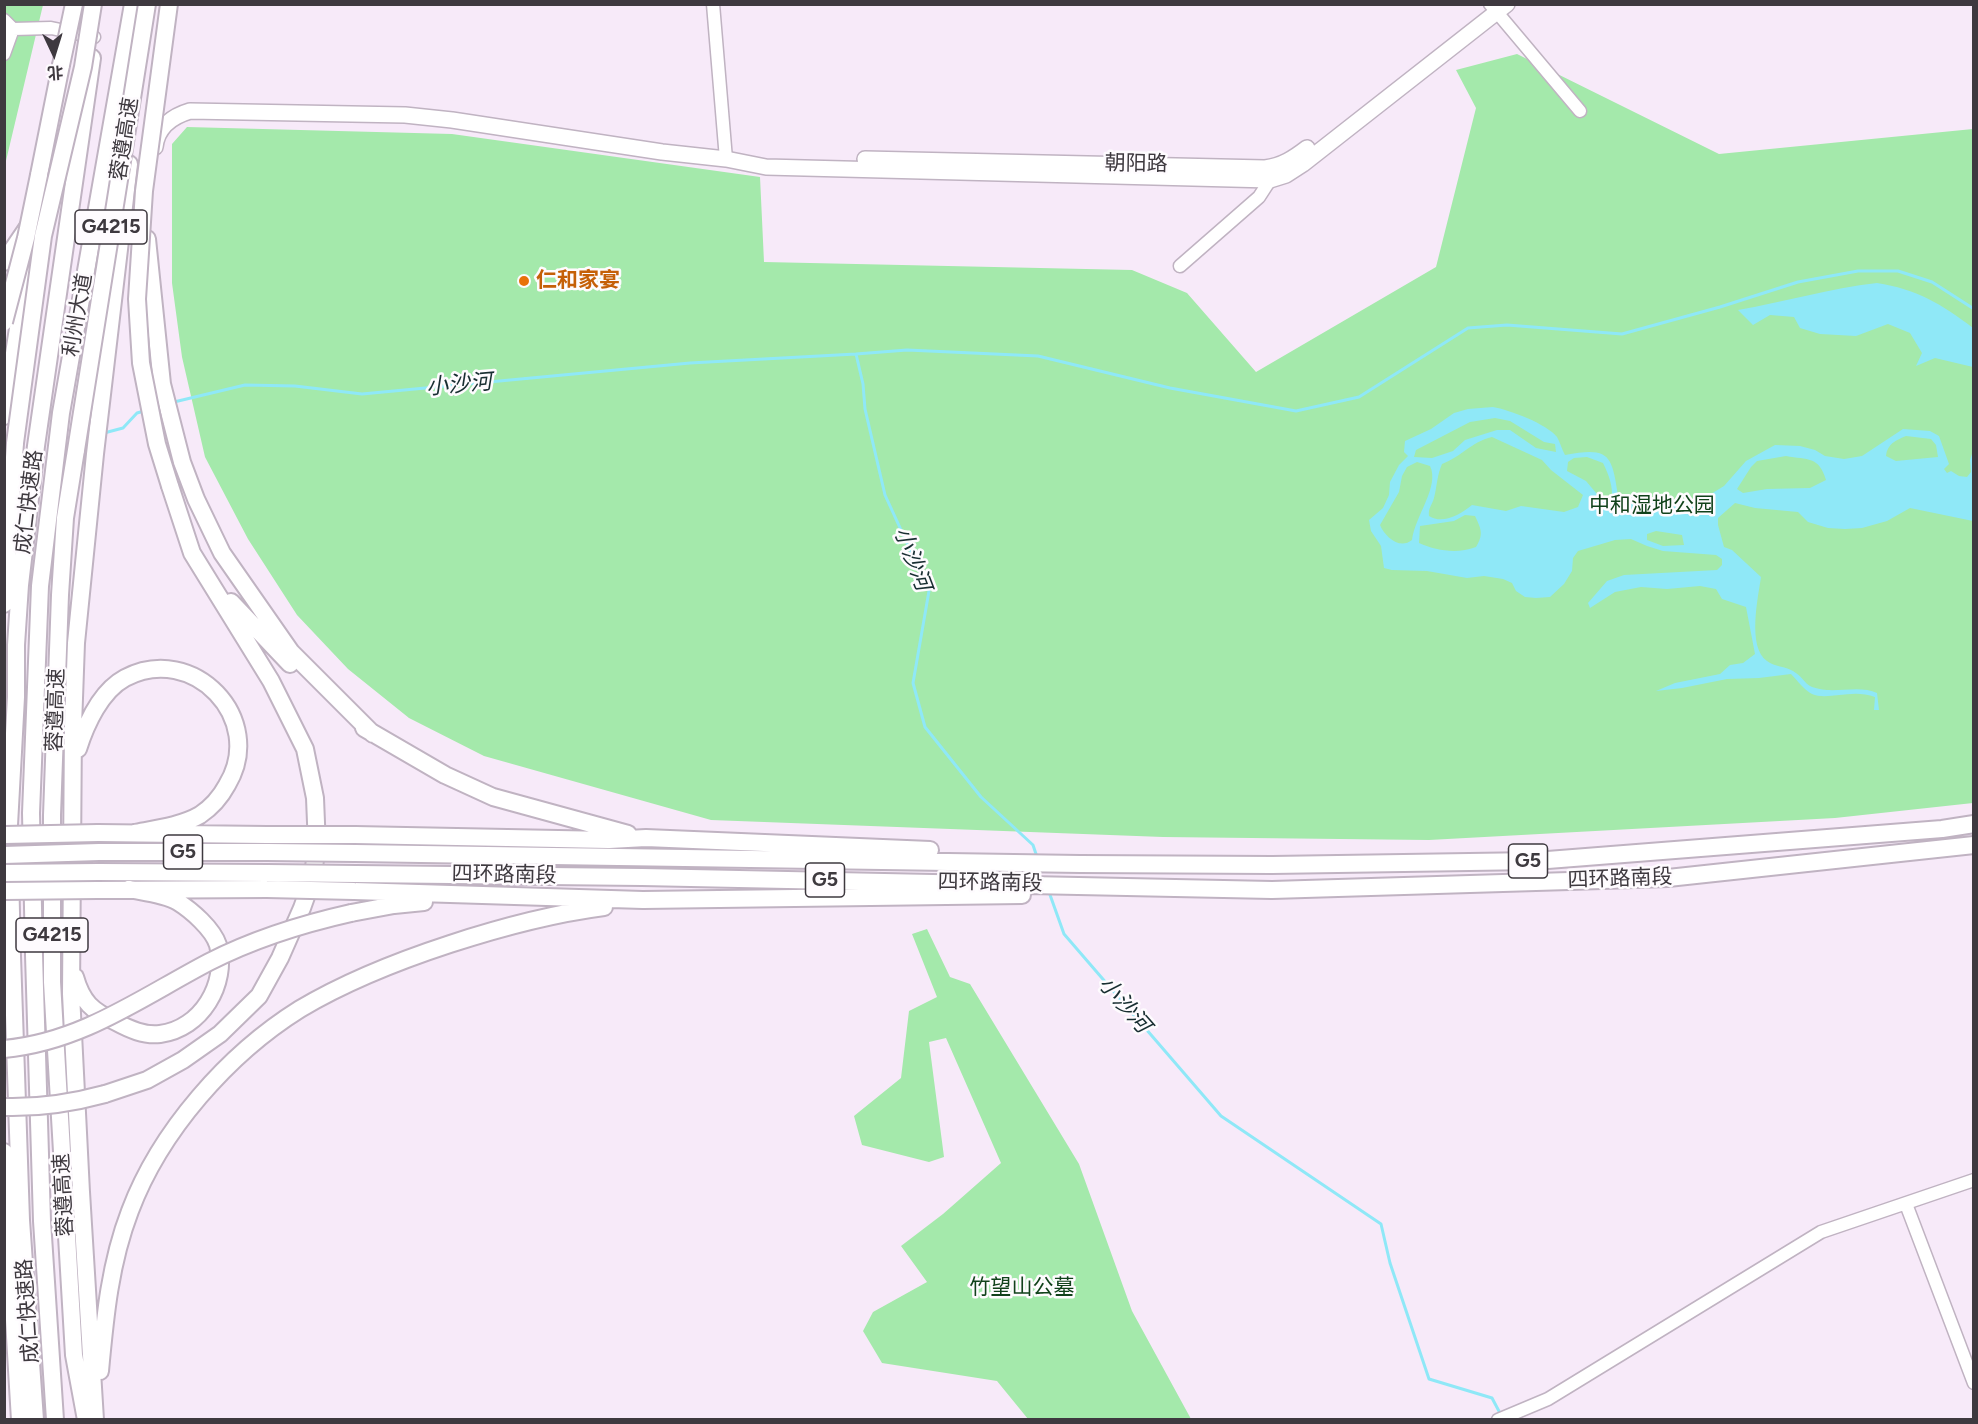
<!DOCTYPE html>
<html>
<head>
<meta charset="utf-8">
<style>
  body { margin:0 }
  #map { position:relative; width:1978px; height:1424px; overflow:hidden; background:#f7eaf9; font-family:Figtree,"Noto Sans SC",sans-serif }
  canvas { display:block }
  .frame { position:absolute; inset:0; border:6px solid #3e393f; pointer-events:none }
  .north { position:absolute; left:24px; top:24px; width:60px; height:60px; -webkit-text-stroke:4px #fefbfe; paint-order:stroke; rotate:176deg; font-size:16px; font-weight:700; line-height:24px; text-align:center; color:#3e393f }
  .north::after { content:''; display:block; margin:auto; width:21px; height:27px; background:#3e393f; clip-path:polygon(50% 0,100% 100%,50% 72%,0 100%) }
</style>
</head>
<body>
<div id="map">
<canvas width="1978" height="1424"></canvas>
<div class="frame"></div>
<div class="north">北</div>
</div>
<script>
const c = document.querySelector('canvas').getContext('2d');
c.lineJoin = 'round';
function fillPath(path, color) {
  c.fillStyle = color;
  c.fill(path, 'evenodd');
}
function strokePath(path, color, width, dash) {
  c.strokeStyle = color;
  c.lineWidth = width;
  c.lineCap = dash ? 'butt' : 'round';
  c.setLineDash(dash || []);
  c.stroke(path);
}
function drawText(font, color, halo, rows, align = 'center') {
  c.font = font + ' Figtree,"Noto Sans SC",sans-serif';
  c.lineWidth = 5;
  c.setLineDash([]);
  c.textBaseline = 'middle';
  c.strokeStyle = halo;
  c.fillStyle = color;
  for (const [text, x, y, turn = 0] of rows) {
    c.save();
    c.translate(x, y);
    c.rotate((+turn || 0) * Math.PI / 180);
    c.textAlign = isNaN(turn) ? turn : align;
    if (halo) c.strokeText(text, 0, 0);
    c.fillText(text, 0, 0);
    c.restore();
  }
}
fillPath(new Path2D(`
  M5,5H43L5,165Z
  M1517,54L1719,154L1973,129V803L1835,818L1429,840L1163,837L711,820L484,756L409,718L348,669L297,615L248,539L205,457L182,357L172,283V144L187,127L452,134L760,177L764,262L1132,270L1187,293L1256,372L1436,267L1476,108L1456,70Z
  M927,929L950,977L970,984L1079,1164L1132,1311L1191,1419H1028L997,1381L882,1363L863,1331L873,1312L927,1282L901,1246L943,1214L1001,1163L946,1038L929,1042L944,1157L929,1162L862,1145L854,1116L901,1078L909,1011L937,997L912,934Z`), '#a4e9ab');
fillPath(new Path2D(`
  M1877,283C1916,289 1942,304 1973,328V367L1935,358L1916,366L1922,353L1910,333L1888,324L1856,336L1820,334L1800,328L1794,317L1770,315L1753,325L1738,310C1785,302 1830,288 1877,283Z
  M1493,407C1510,410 1547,424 1557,437C1560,442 1562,450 1565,455C1609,447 1612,454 1618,496L1648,500H1701L1724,486L1746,461L1775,445L1800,446L1815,450L1825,456L1844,459L1862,456L1903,429L1930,431L1939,436L1949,464L1944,469L1947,473L1951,471L1959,476L1967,477L1971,472L1970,460L1973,451V521L1910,508L1887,521L1862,528L1845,529L1828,528L1808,522L1798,512L1755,508L1735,503L1718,518V525L1724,547L1732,550L1761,577C1758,598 1747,647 1767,661C1775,667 1785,666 1793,671C1810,682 1801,687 1827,690C1843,691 1863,686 1877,693L1879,710H1874L1875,697C1852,688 1828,701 1812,694C1804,690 1797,680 1791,674L1759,678L1727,679L1682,688L1656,691L1675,683L1720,674L1730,665L1743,663L1755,654L1746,607L1722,599L1716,589L1700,586L1667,589L1641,587L1615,592L1590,608L1588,603L1607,581L1624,575L1717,570L1722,565V559L1716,555L1663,551L1647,546L1631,539L1615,540L1578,551L1573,558L1572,571L1564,584L1550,597L1536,598L1525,597L1516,591L1512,583L1503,579L1484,576L1467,578L1427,571L1392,570L1384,568L1381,546L1371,531L1369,520L1383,508L1389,495L1390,482L1399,465L1408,456L1404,452L1405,441L1431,429L1454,413L1468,409ZM1495,418L1510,421L1544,442L1555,444L1556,452L1536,448L1510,430H1497L1465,440L1453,451L1432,458L1414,457L1416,450L1470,422ZM1906,436L1931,439L1936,445L1938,457L1896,461L1886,456C1887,444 1896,440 1906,436ZM1492,437L1542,460L1551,470L1583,495L1578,507L1564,512L1521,506L1506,511L1472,505C1461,514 1443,525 1429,516C1428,508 1432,505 1434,498C1437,486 1437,475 1442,464C1461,457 1471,442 1492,437ZM1786,456C1808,460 1819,456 1826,480L1810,488L1767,489L1743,493L1737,489L1751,467L1757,461ZM1587,457L1603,463C1609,475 1613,486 1612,500H1602L1586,481L1567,471L1568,462L1574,458ZM1417,462L1430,466C1440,486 1415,516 1412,540C1400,550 1385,537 1380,525L1399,492L1402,476L1407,467ZM1465,515L1475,516C1481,529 1484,534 1476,547C1457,554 1437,551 1419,543L1420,526L1454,521ZM1656,531L1682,535L1684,545L1663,546L1647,540V534Z`), '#8fe8f7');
strokePath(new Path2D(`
  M856,354L907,350L1038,356L1170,388L1296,411L1359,397L1468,328L1507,325L1622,334L1720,307L1798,282L1858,271H1898L1932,282L1974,309
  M174,402L245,385L295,386L362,394L690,363L856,354L863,384L865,409L885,495L929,591L913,683L925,727L981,797L1033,845L1037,857
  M104,433L123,428L137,413L144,411
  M1049,892L1064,934L1221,1116L1381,1224L1390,1263L1429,1379L1492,1398L1501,1415`), '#8fe8f7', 3);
const minor = new Path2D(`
  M713,4L726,159
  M1490,4L1580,111
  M4,20L13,29L51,28L94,37
  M4,54L13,29
  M1180,266L1259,197L1270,180
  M1906,1204L1974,1383
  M1498,1420L1548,1399L1821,1232L1974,1180`);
const major = new Path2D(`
  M155,147C157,127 173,116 190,111L405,115L452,120L662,152L726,159L766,167L1270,180L1286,175L1303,164L1507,4
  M865,159L1265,168C1282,166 1294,158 1307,148`);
const highway = new Path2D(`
  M39,175L61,65
  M147,239L162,384L182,462L196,499L222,553L291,652L373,734
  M4,262L28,227
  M4,416L32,241
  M76,450L65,518L60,595L52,815V982L74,1355L86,1420
  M231,602L290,664
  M4,604L15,443
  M364,728L445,775L493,797L628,834
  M78,749C86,724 101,691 125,678C193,642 267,719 227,785C220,798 212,807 200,815C181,826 155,829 134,833
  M98,833L267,835
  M355,835L609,840L646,838L930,850
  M99,852H267
  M355,853L1080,864L1272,865L1535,861L1942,829L1974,824
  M98,872L267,873
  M356,874L642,877L1272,890L1668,878L1974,845
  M97,890L267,889
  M354,891L643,900L1022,895
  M351,913L394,905L424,902
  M75,977C82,1002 92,1011 116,1022C129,1029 144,1036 160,1034C201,1029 228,984 218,945C213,929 191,910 178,902C165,894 143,892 129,889
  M105,1094L147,1080L183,1060L220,1034L259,996L280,958L302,908L312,880L317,847L315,798L305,749L271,681L192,553L170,486
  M4,1152L20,1420
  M100,1371C105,1316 110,1263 130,1211C160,1131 228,1054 300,1009C347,981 398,961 450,944C502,927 550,914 604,907
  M35,1420L21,1220L12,956L9,825L16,697V645L20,585L36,446L92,58
  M55,1420L42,1221L34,955L31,813L40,586L61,413L133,4
  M95,1420L81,1192L71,994L73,726L76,643L95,454L129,164`);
strokePath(minor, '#c0b3c2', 15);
strokePath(major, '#c0b3c2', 18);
strokePath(highway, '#c0b3c2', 20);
strokePath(minor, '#fff', 12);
strokePath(major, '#fff', 15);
strokePath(highway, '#fff', 16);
const highwayBridge = new Path2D(`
  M169,4L144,191L137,299L141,363L157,444L170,486
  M61,65L74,4
  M4,322L26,238L39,175
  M15,443L43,236L83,67L93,4
  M76,450L147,4
  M4,835L98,833
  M267,835H355
  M267,852L355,853
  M4,855L99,852
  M4,873L98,872
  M267,873L356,874
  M267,889L354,891
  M4,891L97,890
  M4,1049C82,1042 142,997 209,962C254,939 302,924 351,913
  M4,1107C39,1108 72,1103 105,1094`);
strokePath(highwayBridge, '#c0b3c2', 20, []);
strokePath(highwayBridge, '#fff', 16);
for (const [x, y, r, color] of [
  [524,281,6,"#e8710a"]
]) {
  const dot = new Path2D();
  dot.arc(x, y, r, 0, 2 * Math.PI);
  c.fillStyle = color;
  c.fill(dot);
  strokePath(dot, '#fefbfe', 2);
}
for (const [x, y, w] of [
  [111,227,72],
  [183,852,39],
  [1528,861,39],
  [825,880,39],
  [52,935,72]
]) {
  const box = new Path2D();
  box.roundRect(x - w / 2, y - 17, w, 34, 4.5);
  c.fillStyle = '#fefbfe';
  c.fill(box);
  strokePath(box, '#3e393f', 1.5);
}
drawText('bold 20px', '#3e393f', null, [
  ["G4215",111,227],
  ["G5",183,852],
  ["G5",1528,861],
  ["G5",825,880],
  ["G4215",52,935]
]);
drawText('21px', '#3e393f', '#fefbfe', [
  ["蓉遵高速",125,139,-81],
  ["朝阳路",1136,164,1],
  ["利州大道",78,315,-80],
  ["成仁快速路",29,502,-83],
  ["蓉遵高速",56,710,-88],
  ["四环路南段",504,875,1],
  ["四环路南段",1620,879,-2],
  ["四环路南段",990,883,1],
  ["蓉遵高速",64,1195,-93],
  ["成仁快速路",28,1311,-94]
]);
drawText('bold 21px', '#c56008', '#fefbfe', [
  ["仁和家宴",536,281]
], 'left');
drawText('21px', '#11421b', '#fefbfe', [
  ["中和湿地公园",1652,506],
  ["竹望山公墓",1022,1288]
]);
drawText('italic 22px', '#182e31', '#fefbfe', [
  ["小沙河",459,385,-5],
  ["小沙河",912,559,69],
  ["小沙河",1124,1005,49]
]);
</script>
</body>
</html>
